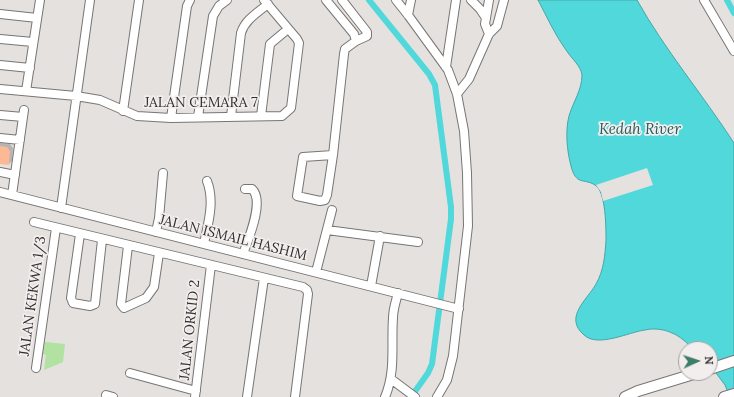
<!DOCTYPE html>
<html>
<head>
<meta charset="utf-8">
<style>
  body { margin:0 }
  #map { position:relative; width:734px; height:397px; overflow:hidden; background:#e5e1df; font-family:Lora,serif }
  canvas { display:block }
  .north { position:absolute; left:678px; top:341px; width:40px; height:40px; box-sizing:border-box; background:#f2eeed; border:1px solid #a4a2a1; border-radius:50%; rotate:87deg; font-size:11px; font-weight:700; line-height:16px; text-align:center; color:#302f2e }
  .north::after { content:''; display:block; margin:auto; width:14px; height:18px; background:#3d7d6a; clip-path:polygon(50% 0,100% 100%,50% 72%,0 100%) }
</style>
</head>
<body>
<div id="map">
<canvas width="734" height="397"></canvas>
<div class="north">N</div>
</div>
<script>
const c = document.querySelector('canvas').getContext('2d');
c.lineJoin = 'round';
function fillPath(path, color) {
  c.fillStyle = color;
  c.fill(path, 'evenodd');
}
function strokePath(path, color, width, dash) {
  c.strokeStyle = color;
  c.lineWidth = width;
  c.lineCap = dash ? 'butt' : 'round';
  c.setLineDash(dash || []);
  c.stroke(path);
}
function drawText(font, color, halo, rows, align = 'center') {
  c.font = font + ' Lora,serif';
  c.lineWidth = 3.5;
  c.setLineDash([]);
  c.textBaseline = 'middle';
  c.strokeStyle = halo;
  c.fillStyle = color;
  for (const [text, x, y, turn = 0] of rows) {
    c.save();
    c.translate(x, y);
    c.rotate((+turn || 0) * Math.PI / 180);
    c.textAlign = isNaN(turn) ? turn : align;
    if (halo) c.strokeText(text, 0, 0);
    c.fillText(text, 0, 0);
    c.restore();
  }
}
fillPath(new Path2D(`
  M45,342L65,344L63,362L44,370L46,355L43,354Z`), '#b1e2a1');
const water = new Path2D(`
  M538,0H637C665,50 703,95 734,143V397H730L725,385L710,365V349H693C687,343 680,336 672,333C664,329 653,328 645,330C629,332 598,348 584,335C563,317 588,299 596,284C604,270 605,255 606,240C606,228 606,191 595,185C584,178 576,186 571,166C567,151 565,131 569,116C573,102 582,90 582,75C581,66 571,58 566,50C555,35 547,17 538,0Z`);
fillPath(water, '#51d8db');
strokePath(water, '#47a5a7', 1);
fillPath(new Path2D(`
  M647,168L653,185L603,201L601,192L596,185Z`), '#e5e1df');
fillPath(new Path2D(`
  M0,143L10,144L13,148L12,161L9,164L0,163Z`), '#0003');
strokePath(new Path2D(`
  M369,0L429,74L435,85L451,207V219L432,364L428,373L411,397
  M727,0L734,13`), '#51d8db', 6);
fillPath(new Path2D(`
  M0,146L7,147L10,151L9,165L0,164Z`), '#fcb994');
const minor = new Path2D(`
  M326,0L354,34L356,41L345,49L344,54L333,155L327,195L325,200L320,201L297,196L303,157L333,155
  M342,0L367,32V36L356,41
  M396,0L408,15L448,70L457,94L464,131L467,173L468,226L453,356L447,380L437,397
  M471,0L480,9L486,18L485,24L489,34
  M704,0L734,51
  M0,14L37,18
  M408,15L411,0
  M486,18L489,0
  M0,39L33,42
  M0,65L30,68
  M446,67L456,0
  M0,89L76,96L100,100L137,116L171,118L282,116L291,108L299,43L297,39L264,0
  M26,91L40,0
  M457,94L469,79L489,34L497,26L504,0
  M123,111L139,0
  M0,115L23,117
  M231,116L241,33C245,20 257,13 268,4
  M261,116L270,44L288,29
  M198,117L213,16L219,6L227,0
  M171,118L187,6L190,0
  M0,138L20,140
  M0,172L15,175
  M0,192L459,309
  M12,195L24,110
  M61,208L90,0
  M34,222L303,287L307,290L308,294L295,397
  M327,230L418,242
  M156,232L159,218L163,173
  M80,234L71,298L73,303L90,306L95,304L102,240
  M204,244C208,223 215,202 207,181
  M128,246L121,304L124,308L146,298L154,287L159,253
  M243,254C248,240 265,201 252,189H245
  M316,272L332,210
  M371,286L380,236
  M36,368L56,228
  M130,373L196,391
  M391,379L415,397
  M106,395L113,397
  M195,397L211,265
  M247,397L264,278
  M385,397C396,371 391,345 393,318C393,309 396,301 398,293`);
const major = new Path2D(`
  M710,369L734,361
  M625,397L638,391L697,373
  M724,397L734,394`);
strokePath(minor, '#787573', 10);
strokePath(major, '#787573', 12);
strokePath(minor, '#fff', 8);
strokePath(major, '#fff', 10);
drawText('14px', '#302f2e', '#f2eeed', [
  ["JALAN CEMARA 7",201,103],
  ["JALAN ISMAIL HASHIM",233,238,14],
  ["JALAN KEKWA 1/3",33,296,-82],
  ["JALAN ORKID 2",190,330,-84]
]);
drawText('italic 15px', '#265e5f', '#f2eeed', [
  ["Kedah River",640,130]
]);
</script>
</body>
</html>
